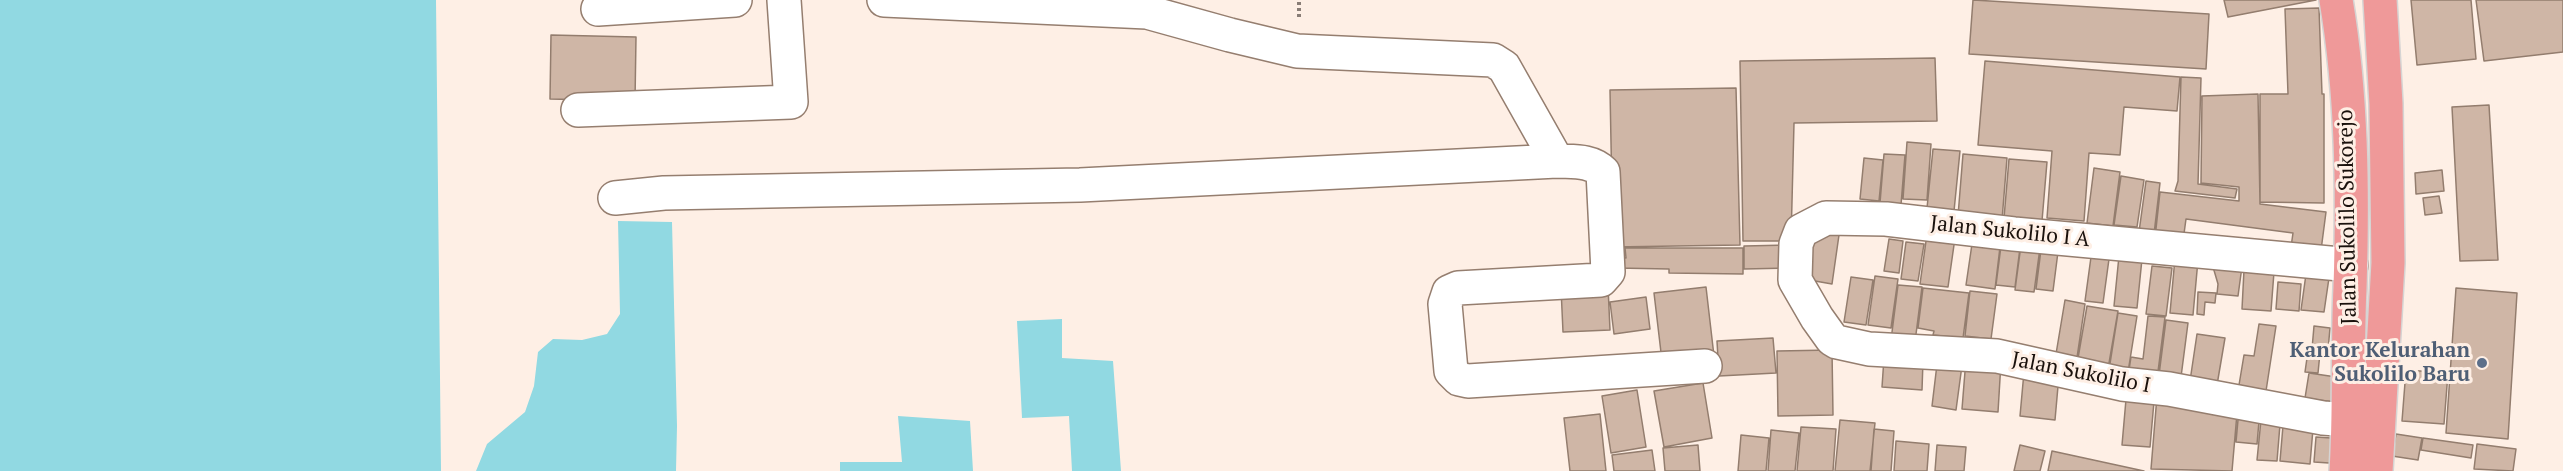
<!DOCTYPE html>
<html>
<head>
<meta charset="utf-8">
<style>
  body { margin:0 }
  canvas { display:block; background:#feefe5 }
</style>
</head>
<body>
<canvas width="2563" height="471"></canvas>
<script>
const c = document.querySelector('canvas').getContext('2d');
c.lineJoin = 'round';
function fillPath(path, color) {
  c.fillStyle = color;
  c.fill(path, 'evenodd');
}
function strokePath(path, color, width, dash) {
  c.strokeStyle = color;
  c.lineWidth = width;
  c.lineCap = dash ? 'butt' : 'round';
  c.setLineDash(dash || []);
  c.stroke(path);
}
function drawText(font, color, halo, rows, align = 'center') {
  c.font = font + ' "PT Serif",serif';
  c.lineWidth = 6;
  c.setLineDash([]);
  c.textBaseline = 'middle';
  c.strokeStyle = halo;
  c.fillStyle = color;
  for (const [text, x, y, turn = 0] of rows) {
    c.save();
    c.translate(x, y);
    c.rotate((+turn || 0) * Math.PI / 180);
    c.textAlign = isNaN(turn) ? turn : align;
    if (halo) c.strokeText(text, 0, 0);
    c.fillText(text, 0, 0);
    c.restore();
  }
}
fillPath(new Path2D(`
  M0,0H436L441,471H0Z
  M618,221L672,222L677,426L676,471H476L487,444L525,412L534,386L538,352L553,339L582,340L607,334L620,314Z
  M1062,319V358L1113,361L1121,471H1072L1069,416L1022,418L1017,321Z
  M898,416L970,421L973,471H840V462H902Z`), '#91d9e2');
const building = new Path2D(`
  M1973,0L2209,14L2206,69L1969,54Z
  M2224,0H2316L2228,17Z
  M2411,0H2471L2476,59L2417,65Z
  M2476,0H2563V52L2484,61Z
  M2319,8L2322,94H2324V203L2260,202V94H2288L2285,9Z
  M551,35L636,37L635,101L550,99Z
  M1935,58L1937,121L1794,123L1791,241H1743L1740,61Z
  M1985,61L2180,77L2177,111L2124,107L2120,155L2089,153L2084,221L2047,218L2052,151L1978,145Z
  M2181,77L2201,78L2198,184L2237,189L2235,198L2175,191L2178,181Z
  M1736,88L1740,245L1613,247L1610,90Z
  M2258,94L2260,204L2326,212L2320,258L2290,254L2293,233L2186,219L2183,241L2155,238L2160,192L2239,201V187L2201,183L2202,96Z
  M2489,105L2498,260L2460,261L2452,107Z
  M1907,142L1931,144L1927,200L1903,199Z
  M1933,149L1960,151L1954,211L1927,208Z
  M1884,154L1905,155L1901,205L1880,203Z
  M1963,154L2007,158L2002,220L1958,216Z
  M1864,158L1883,160L1879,201L1860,199Z
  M2009,159L2047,162L2042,221L2004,218Z
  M2094,168L2120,172L2113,226L2087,223Z
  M2442,170L2444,191L2416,194L2415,173Z
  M2121,176L2144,180L2137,227L2114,225Z
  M2146,181L2160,183L2154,234L2139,232Z
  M2439,196L2442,213L2425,215L2423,198Z
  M1928,227L1956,231L1948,287L1920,284Z
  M1817,232L1839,235L1832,284L1798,278L1804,239Z
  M1889,239L1903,241L1899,273L1884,271Z
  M1906,242L1924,244L1918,281L1901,279Z
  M2042,242L2059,244L2053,291L2036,289Z
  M1972,244L2000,247L1995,289L1966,285Z
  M1789,245L1790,268L1744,269V246Z
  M2021,245L2040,248L2034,292L2015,290Z
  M2001,246L2020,248L2015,287L1996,285Z
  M1625,248H1743V274L1669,273V269L1616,268V257L1626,258Z
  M2119,256L2142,259L2137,308L2114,306Z
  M2091,257L2109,259L2103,303L2085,301Z
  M2175,258L2198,260L2193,315L2170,313Z
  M2243,259L2238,296L2217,294L2218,284L2211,260Z
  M2152,266L2172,268L2166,316L2146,314Z
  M2307,267L2330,271L2324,312L2301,310Z
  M2244,270L2274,272L2271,311L2242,309Z
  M1875,276L1898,279L1891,328L1868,325Z
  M1851,277L1873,280L1866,325L1844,322Z
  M2278,282L2301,284L2299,311L2276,309Z
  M1898,285L1922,287L1915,342L1891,340Z
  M1608,286L1610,330L1563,332L1561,288Z
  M1706,287L1714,356L1662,361L1654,293Z
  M1923,288L1969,293L1963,338L1933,335L1934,331L1918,328Z
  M2456,288L2517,293L2508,439L2446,433Z
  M1970,291L1997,294L1991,339L1965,336Z
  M2198,292L2216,293L2215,303L2205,302L2204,315L2197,314Z
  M1646,297L1650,329L1614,334L1610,302Z
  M2065,300L2085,304L2076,364L2055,360Z
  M2087,306L2118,311L2108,369L2077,364Z
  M2118,313L2137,316L2128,372L2109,370Z
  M2148,316L2165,317L2156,387L2127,383L2131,357L2143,359Z
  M2166,320L2188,323L2181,377L2159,375Z
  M2259,324L2276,326L2266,391L2239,385L2244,355L2254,356Z
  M2314,326L2330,328L2328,350L2312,349Z
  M2197,334L2225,338L2217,385L2190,381Z
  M1773,338L1776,373L1719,376L1717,341Z
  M1832,350L1833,415L1778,416L1777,351Z
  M2308,351L2320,353L2318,373L2305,372Z
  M1938,356L1963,358L1956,410L1932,406Z
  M1884,358L1923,361L1922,390L1882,387Z
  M1966,359L2001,362L1998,412L1962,409Z
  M2406,370L2448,373L2444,424L2402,421Z
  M2024,372L2059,375L2055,420L2020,416Z
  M2309,373L2343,378L2340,403L2305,398Z
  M1703,383L1712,438L1664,447L1654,391Z
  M2127,388L2155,390L2150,447L2122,445Z
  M1637,390L1646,447L1611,453L1602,396Z
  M2157,396L2238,402L2232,471L2151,469Z
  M2239,409L2260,410L2257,444L2236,442Z
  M2262,410L2281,412L2277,461L2257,460Z
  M1600,414L1606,471H1570L1564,418Z
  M2284,414L2314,417L2310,464L2280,461Z
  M1840,420L1875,423L1870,471H1835Z
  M1801,427L1836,429L1833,471H1797Z
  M1874,429L1894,431L1891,471H1871Z
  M1771,430L1799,433L1795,471H1768Z
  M2396,434L2422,438L2418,460L2392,456Z
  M1741,435L1769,438L1766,471H1738Z
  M2316,437L2346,439L2344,464L2314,462Z
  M2423,438L2473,445L2471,458L2421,450Z
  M1896,441L1929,444L1927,471H1894Z
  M2477,444L2516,449L2513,471L2474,469Z
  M1698,445L1700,471H1665L1663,448Z
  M1937,445L1966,447L1964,471H1935Z
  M2020,445L2045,451L2040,471H2014Z
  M1652,450L1655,471H1614L1612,455Z
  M2052,451L2144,471H2048Z`);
fillPath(building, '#cfb6a6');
strokePath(building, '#937d6e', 1.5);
const minor = new Path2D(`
  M884,0L1147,12L1230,35L1297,51L1493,60L1504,67L1557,161
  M598,9L735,0
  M578,110L791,102L784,0
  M615,198L664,193L1080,185L1557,161C1574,162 1591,160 1603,172L1608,272L1601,280L1458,288L1449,292L1445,304L1451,371L1459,379L1468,381L1705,366
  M2349,420L2323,418L2169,389L2122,384L1997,356L1869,349L1837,342L1832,339L1817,318L1795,280L1796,244L1801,231L1826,218L1886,219L2014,234L2351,265`);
const major = new Path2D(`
  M2336,0C2352,94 2353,192 2350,288C2347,349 2350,410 2346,471
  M2376,471L2388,263L2386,104L2380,0`);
strokePath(minor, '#957e6f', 36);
strokePath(major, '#d6d4d3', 36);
strokePath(new Path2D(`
  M1299,17V0`), '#897d76', 4, [3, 3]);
strokePath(minor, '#fff', 33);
strokePath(major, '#ef9999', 33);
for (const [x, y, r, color] of [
  [2482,363,6,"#5c6f8a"]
]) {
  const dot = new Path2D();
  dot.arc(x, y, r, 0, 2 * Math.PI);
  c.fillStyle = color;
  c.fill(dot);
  strokePath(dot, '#feefe5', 2);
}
drawText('21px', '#1a110c', '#feefe5', [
  ["Jalan Sukolilo Sukorejo",2348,217,-91],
  ["Jalan Sukolilo I A",2010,232,6],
  ["Jalan Sukolilo I",2081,373,11]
]);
drawText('bold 21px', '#4e5e75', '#feefe5', [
  ["Kantor Kelurahan",2470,351],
  ["Sukolilo Baru",2470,375]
], 'right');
</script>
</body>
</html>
